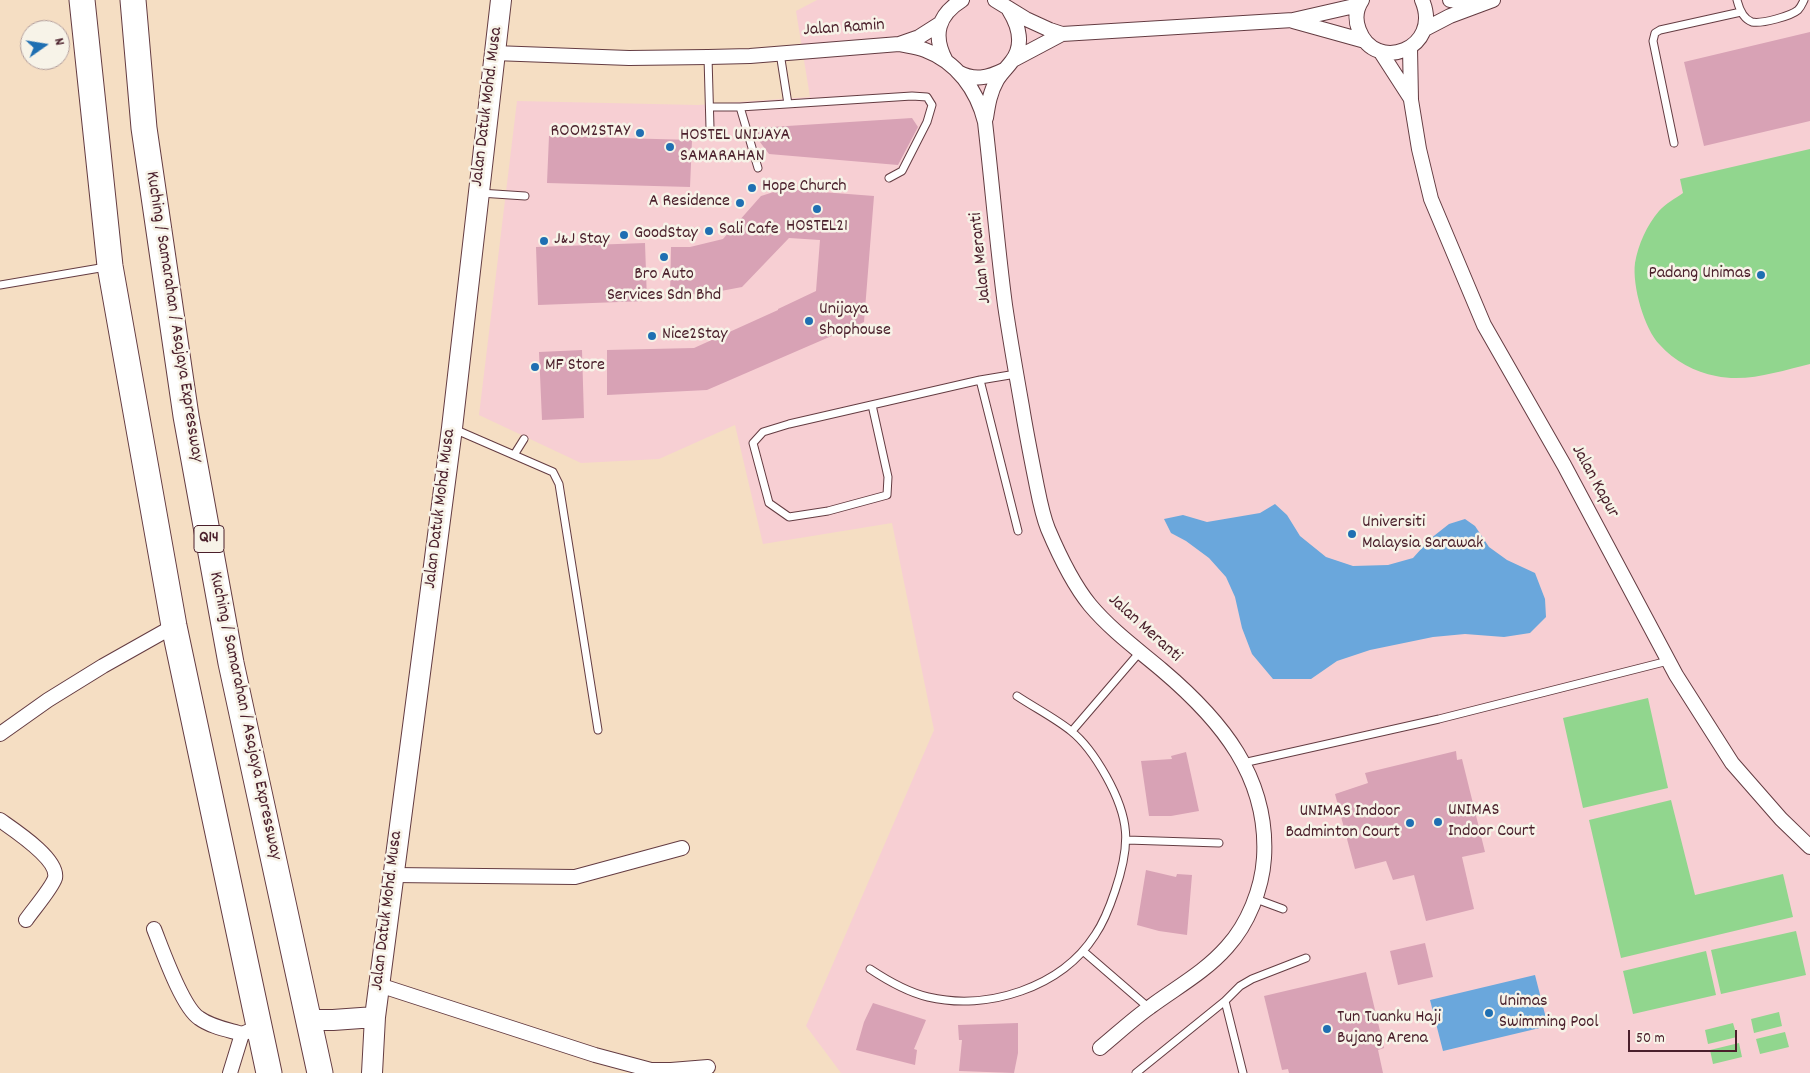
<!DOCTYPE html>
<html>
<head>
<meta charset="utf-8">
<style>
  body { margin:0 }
  #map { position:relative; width:1810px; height:1073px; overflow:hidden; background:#f5dec3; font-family:Dekko,sans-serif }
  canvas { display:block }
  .north { position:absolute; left:20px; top:20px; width:50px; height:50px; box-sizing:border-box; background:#f7f3e8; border:1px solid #b29e9c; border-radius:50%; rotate:77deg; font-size:14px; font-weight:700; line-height:20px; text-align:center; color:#4a1f2b }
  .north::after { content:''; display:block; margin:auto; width:18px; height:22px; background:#1f6fb2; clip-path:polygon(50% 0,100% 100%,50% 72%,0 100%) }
  .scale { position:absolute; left:1628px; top:1030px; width:109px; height:22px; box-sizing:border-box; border:2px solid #4a1f2b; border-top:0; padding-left:6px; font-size:15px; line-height:18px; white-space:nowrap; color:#4a1f2b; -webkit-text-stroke:4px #f7f3e8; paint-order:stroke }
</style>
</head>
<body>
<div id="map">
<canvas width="1810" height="1073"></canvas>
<div class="north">N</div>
<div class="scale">50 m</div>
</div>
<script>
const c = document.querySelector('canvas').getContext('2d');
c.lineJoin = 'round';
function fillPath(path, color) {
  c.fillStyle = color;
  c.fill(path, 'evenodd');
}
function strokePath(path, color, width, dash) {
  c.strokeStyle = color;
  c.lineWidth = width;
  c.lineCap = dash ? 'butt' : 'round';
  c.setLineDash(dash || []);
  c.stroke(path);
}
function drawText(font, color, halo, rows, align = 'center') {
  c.font = font + ' Dekko,sans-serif';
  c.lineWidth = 5;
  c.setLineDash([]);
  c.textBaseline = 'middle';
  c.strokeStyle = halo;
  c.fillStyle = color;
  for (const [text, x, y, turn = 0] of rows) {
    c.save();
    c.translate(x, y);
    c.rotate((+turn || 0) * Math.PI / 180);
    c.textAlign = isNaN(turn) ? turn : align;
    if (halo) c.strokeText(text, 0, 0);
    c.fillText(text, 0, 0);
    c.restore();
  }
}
fillPath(new Path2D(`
  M817,0H1810V1073H841L806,1026L934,730L892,523L763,544L735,425L659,459L581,463L479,415L517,101L698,105L810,97L796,11Z`), '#f7cfd3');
fillPath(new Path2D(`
  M1810,149V364C1780,371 1747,383 1716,376C1695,372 1674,361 1660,345C1644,329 1632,285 1635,263C1638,245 1647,225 1659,211C1665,204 1676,198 1683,193L1680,179Z
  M1648,698L1668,788L1583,808L1563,718Z
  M1671,800L1695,895L1783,874L1793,917L1621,958L1589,820Z
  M1796,931L1806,975L1721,994L1711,950Z
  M1706,951L1716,995L1633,1014L1623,971Z
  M1779,1012L1782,1026L1754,1033L1751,1019Z
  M1733,1023L1737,1037L1708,1044L1705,1030Z
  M1785,1032L1789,1047L1760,1054L1756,1039Z
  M1739,1043L1742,1057L1713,1064L1710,1050Z`), '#91d68e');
fillPath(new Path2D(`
  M1275,504L1287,515L1300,536L1326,557L1353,566L1388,565L1413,558L1430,539L1449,524L1465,519L1475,526L1489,547L1507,560L1535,573L1545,599L1546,617L1530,633L1504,637L1465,634L1433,637L1370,650L1337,661L1311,679H1273L1252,654L1242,628L1235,597L1226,577L1209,558L1186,541L1171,533L1164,519L1183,515L1207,522L1260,513Z
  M1535,975L1548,1026L1443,1051L1430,1000Z`), '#6aa7dc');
fillPath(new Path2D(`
  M1810,32V121L1704,146L1684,62Z
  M912,118L918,127L898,165L769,154L760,142L756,128Z
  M549,136L692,140L690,187L547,183Z
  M783,189L874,196L864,322L707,390L607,395V350L694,348L778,310V309L816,291L820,240L789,238L742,287L705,294L670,295L671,247H690L723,239L761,196Z
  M645,243L647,301L538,305L536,247Z
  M582,350L584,418L542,420L539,352Z
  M1456,751L1457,760L1462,759L1485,852L1462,857L1474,909L1426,921L1414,875L1393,880L1386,861L1355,869L1335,794L1368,783L1365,773Z
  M1186,752L1199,811L1171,816H1149L1141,761L1172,759L1171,756Z
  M1146,870L1176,877L1177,874L1192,875L1187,935L1159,931L1137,925Z
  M1425,943L1433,977L1398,985L1390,951Z
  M1366,972L1384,1048L1378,1050L1383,1073H1289L1288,1069L1282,1070L1264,996Z
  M873,1003L926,1020L914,1049L917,1050L915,1065L856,1050L864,1022Z
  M1018,1023V1053L1014,1073L959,1071L962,1040H959L958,1025Z`), '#d8a2b5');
const lane = new Path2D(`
  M1737,0C1739,8 1743,19 1752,22C1762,24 1791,16 1798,10C1801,7 1802,4 1804,0
  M780,53L788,104
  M708,57L710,128
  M710,107H740L912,96L927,97L932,105L927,122L902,171L889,178
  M740,107L758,168
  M1674,143L1653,41L1655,33L1660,30L1741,12
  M480,193L525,196
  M0,285L106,267
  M980,380L1018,531
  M872,405L888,477L887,495L828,511L789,517L769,503L753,443L763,432L789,424L980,380L1016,374
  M454,429L553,472L559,484L598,730
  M514,455L524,439
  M1072,731L1139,653
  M1243,763L1439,719L1668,661
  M1127,840L1219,843
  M1256,899L1283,909
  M1083,951L1149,1008
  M870,969C888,981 907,992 928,997C987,1011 1061,988 1095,935C1104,922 1110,906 1115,891C1131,844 1130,819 1106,776C1097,760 1085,742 1071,731C1055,718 1035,708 1017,696
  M1136,1073L1225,1001
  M1243,1073L1225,1001L1240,986L1252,979L1306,958`);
const street = new Path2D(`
  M995,0L1026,19L1050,30L1062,34L1293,20L1359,5
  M1362,0C1356,9 1355,20 1359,30C1375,74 1443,49 1422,0
  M1450,0L1478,3
  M1293,21L1365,41
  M1425,29L1450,16L1493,0
  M899,44C908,46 917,47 925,50C957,62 977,90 985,122C992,183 997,244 1005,305C1010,339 1016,373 1022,407C1026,432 1031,457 1036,482C1039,497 1042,514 1048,529C1059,555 1072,583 1090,605C1111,630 1137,649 1162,670C1221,720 1269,777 1264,858C1262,889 1248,924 1227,947C1205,972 1177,987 1150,1007C1133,1019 1117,1034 1100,1048
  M1410,48L1411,100L1419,149L1431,199L1484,325L1564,465L1676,675L1732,763L1781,819L1810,847
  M1380,51L1411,99
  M494,53L629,58L708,57L750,56L899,44L919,37L941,23
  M1013,60L1062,34
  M946,61C932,35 938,15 962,0
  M958,72C974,81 988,78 1004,70
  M986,118C988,105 990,92 997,80C1001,73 1007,68 1012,61C1024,45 1019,26 1009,10
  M0,734L48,700L103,666L174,626
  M0,820C14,830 59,859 55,878C52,888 32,911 26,920
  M393,875L575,877L682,848
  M154,929C162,949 182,1007 199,1018C211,1027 229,1030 242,1034
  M379,985L595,1055L651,1070H671L708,1067
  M230,1073L242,1034L249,1031`);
const secondary = new Path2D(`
  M309,1020H333L375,1017
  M372,1073L375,1017L452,428L501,0`);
const highway = new Path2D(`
  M82,0L110,266L174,626L269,1073
  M133,0L144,128L186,416L231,663L320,1073`);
strokePath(lane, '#643c42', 9);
strokePath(street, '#643c42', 16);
strokePath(secondary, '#643c42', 22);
strokePath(highway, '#643c42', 27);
strokePath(lane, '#fff', 7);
strokePath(street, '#fff', 14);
strokePath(secondary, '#fff', 20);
strokePath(highway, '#fff', 25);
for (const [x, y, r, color] of [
  [640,133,5,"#1f6fb2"],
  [670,147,5,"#1f6fb2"],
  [752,188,5,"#1f6fb2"],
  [740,203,5,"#1f6fb2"],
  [817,209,5,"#1f6fb2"],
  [709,231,5,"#1f6fb2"],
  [624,235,5,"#1f6fb2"],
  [544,241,5,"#1f6fb2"],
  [664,257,5,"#1f6fb2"],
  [1761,275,5,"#1f6fb2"],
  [809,321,5,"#1f6fb2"],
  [652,336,5,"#1f6fb2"],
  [535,367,5,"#1f6fb2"],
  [1352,534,5,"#1f6fb2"],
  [1438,822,5,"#1f6fb2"],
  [1410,823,5,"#1f6fb2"],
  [1489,1013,5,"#1f6fb2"],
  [1327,1029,5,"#1f6fb2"]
]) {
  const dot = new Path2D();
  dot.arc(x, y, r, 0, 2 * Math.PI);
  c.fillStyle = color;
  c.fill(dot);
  strokePath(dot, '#f7f3e8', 2);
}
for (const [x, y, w] of [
  [209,539,30]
]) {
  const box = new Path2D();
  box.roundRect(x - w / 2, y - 13.5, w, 27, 4);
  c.fillStyle = '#f7f3e8';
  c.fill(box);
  strokePath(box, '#4a1f2b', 1);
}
drawText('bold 16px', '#4a1f2b', null, [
  ["Q14",209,539]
]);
drawText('18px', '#4a1f2b', '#f7f3e8', [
  ["Jalan Ramin",844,29,-4],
  ["Jalan Datuk Mohd. Musa",488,107,-83],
  ["Jalan Meranti",982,258,-96],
  ["Kuching / Samarahan / Asajaya Expressway",173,317,81],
  ["Jalan Kapur",1594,482,61],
  ["Jalan Datuk Mohd. Musa",441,509,-83],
  ["Jalan Meranti",1144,629,42],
  ["Kuching / Samarahan / Asajaya Expressway",244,716,78],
  ["Jalan Datuk Mohd. Musa",388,911,-83]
]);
drawText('18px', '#4a1f2b', '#f7f3e8', [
  ["ROOM2STAY",630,133,"right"],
  ["HOSTEL UNIJAYA",680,137],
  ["SAMARAHAN",680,158],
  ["Hope Church",762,188],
  ["A Residence",730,203,"right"],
  ["HOSTEL21",817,228,"center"],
  ["Sali Cafe",719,231],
  ["GoodStay",634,235],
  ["J&J Stay",554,241],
  ["Padang Unimas",1751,275,"right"],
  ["Bro Auto",664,276,"center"],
  ["Services Sdn Bhd",664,297,"center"],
  ["Unijaya",819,311],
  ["Shophouse",819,332],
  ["Nice2Stay",662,336],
  ["MF Store",545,367],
  ["Universiti",1362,524],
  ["Malaysia Sarawak",1362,545],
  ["UNIMAS",1448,812],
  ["Indoor Court",1448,833],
  ["UNIMAS Indoor",1400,813,"right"],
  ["Badminton Court",1400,834,"right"],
  ["Unimas",1499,1003],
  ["Swimming Pool",1499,1024],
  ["Tun Tuanku Haji",1337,1019],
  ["Bujang Arena",1337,1040]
], 'left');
</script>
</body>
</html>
